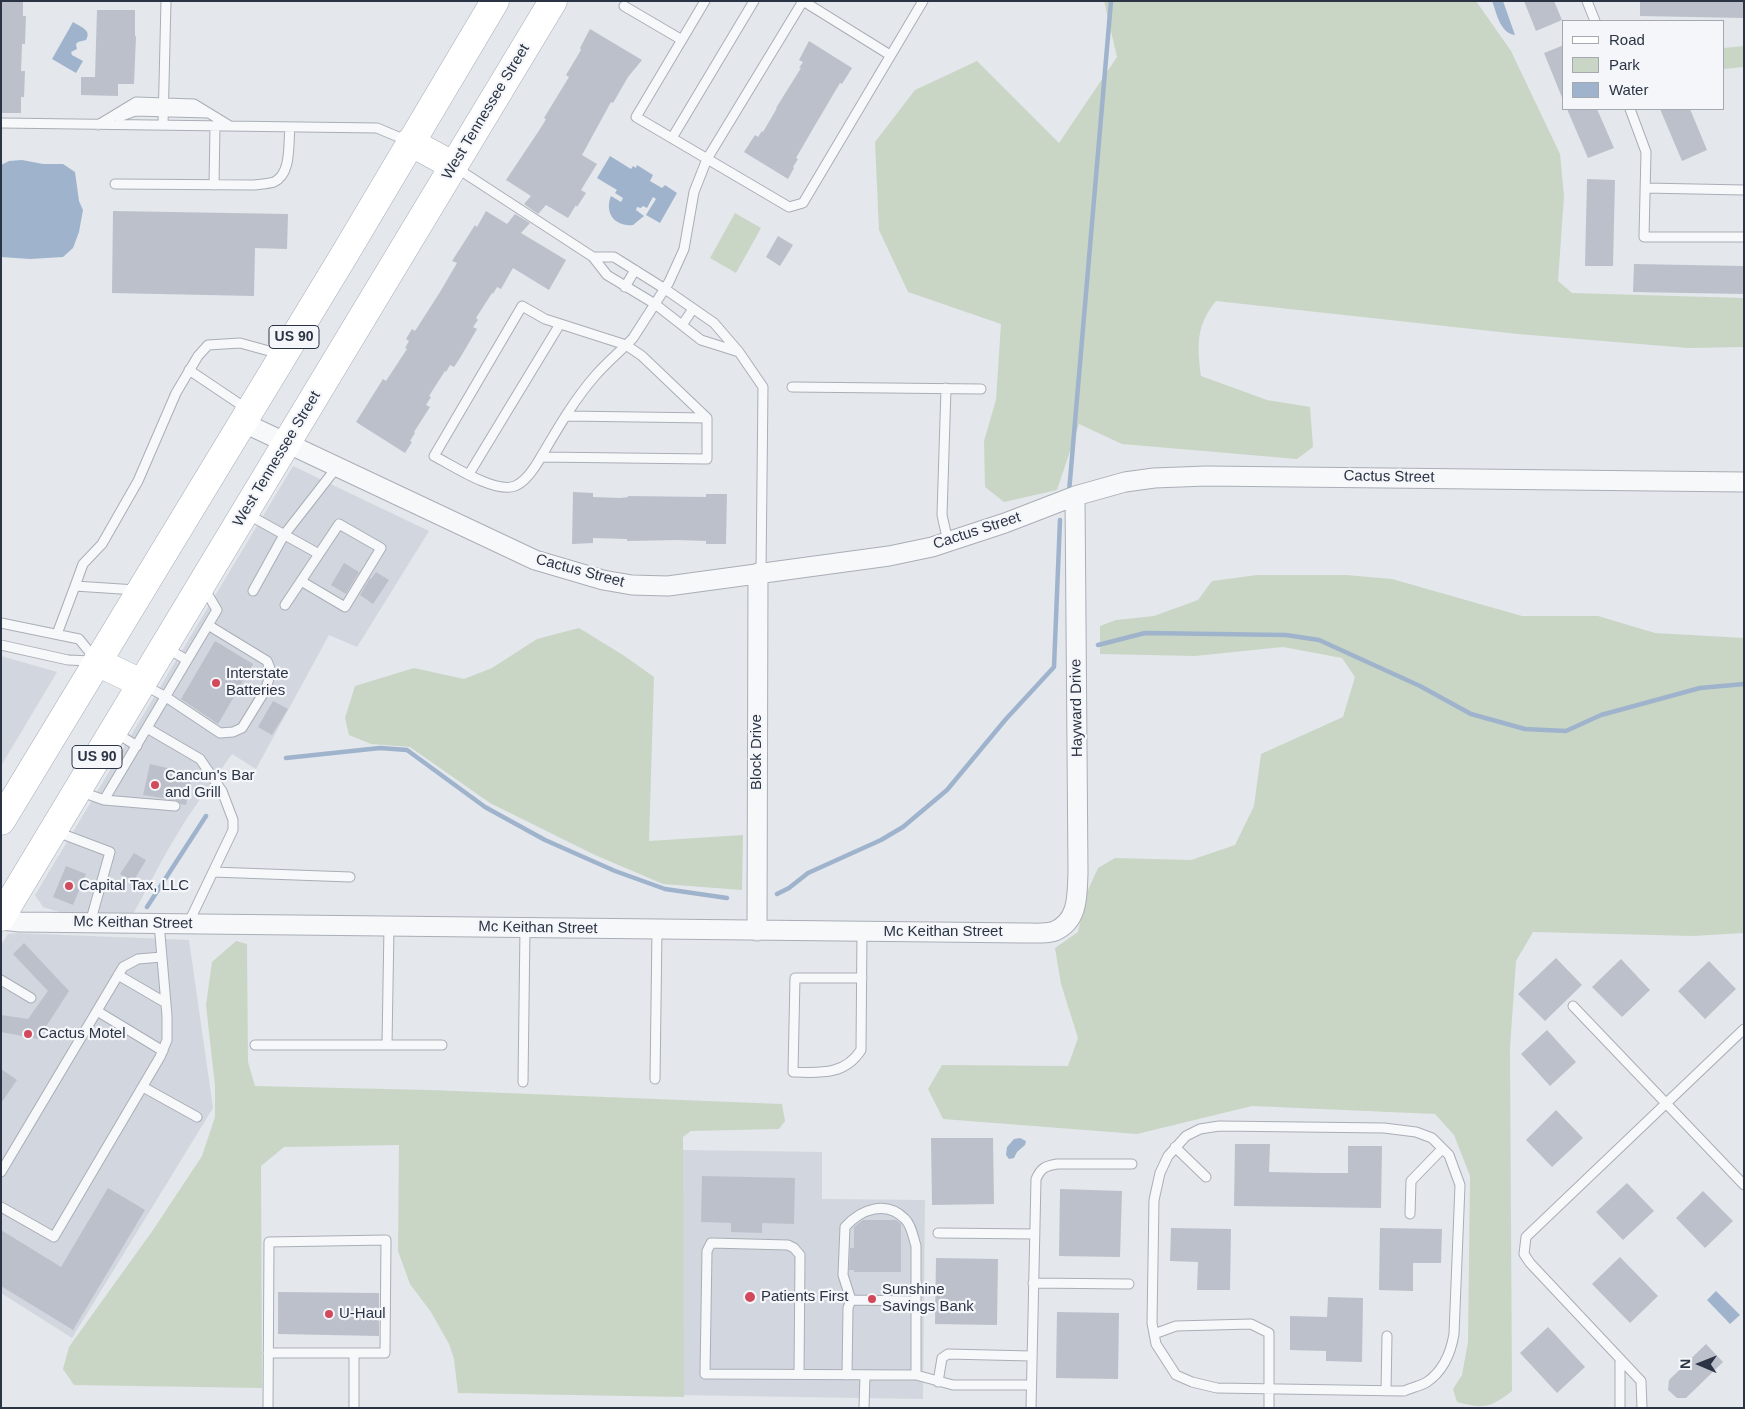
<!DOCTYPE html>
<html>
<head>
<meta charset="utf-8">
<style>
  body { margin:0 }
  #map { position:relative; width:1745px; height:1409px; overflow:hidden; background:#e4e7ec; font-family:Arial,sans-serif }
  canvas { display:block }
  .frame { position:absolute; inset:0; border:2px solid #2b3445; pointer-events:none }
  .legend { position:absolute; left:1562px; top:20px; width:162px; height:90px; box-sizing:border-box; background:#f4f6f9; border:1px solid #a4a8b1; margin:0; padding:6px 9px; list-style:none; font-size:15px; color:#2b3445 }
  .legend li { display:flex; align-items:center; gap:10px; height:25px }
  .legend b { width:25px; border:1px solid #a4a8b1 }
  .north { position:absolute; left:1675px; top:1339px; width:50px; height:50px; -webkit-text-stroke:4px #f4f6f9; paint-order:stroke; rotate:271deg; font-size:14px; font-weight:700; line-height:20px; text-align:center; color:#2b3445 }
  .north::after { content:''; display:block; margin:auto; width:18px; height:22px; background:#2b3445; clip-path:polygon(50% 0,100% 100%,50% 72%,0 100%) }
</style>
</head>
<body>
<div id="map">
<canvas width="1745" height="1409"></canvas>
<div class="frame"></div>
<ul class="legend">
<li><b style="height:6px;background:#fff"></b>Road</li>
<li><b style="height:14px;background:#c9d6c5"></b>Park</li>
<li><b style="height:14px;background:#9fb4cc"></b>Water</li>
</ul>
<div class="north">N</div>
</div>
<script>
const c = document.querySelector('canvas').getContext('2d');
c.lineJoin = 'round';
function fillPath(path, color) {
  c.fillStyle = color;
  c.fill(path, 'evenodd');
}
function strokePath(path, color, width, dash) {
  c.strokeStyle = color;
  c.lineWidth = width;
  c.lineCap = dash ? 'butt' : 'round';
  c.setLineDash(dash || []);
  c.stroke(path);
}
function drawText(font, color, halo, rows, align = 'center') {
  c.font = font + ' Arial,sans-serif';
  c.lineWidth = 4.5;
  c.setLineDash([]);
  c.textBaseline = 'middle';
  c.strokeStyle = halo;
  c.fillStyle = color;
  for (const [text, x, y, turn = 0] of rows) {
    c.save();
    c.translate(x, y);
    c.rotate((+turn || 0) * Math.PI / 180);
    c.textAlign = isNaN(turn) ? turn : align;
    if (halo) c.strokeText(text, 0, 0);
    c.fillText(text, 0, 0);
    c.restore();
  }
}
fillPath(new Path2D(`
  M293,466L429,531L357,647L329,635L256,769L232,754L187,818L166,853L131,918L59,912L43,907L35,895Z
  M1,656L57,672L1,766Z
  M16,933L189,940L213,1108L72,1338L1,1293V945L8,934Z
  M682,1150L822,1152V1199L925,1200L923,1399L678,1395Z`), '#d2d6de');
fillPath(new Path2D(`
  M1104,1H1476L1511,51L1560,154L1564,196L1558,281L1572,293L1744,298V347L1688,348L1518,334L1216,301C1196,325 1197,346 1201,376L1267,400L1310,407L1313,447L1297,459L1122,444L1079,424L1057,490L1004,502L985,487L984,441L996,400L1001,324L908,292L879,230L875,142L915,90L977,61L1059,143L1117,57Z
  M1744,46V67L1724,69V48Z
  M735,213L761,228L736,273L710,258Z
  M1257,575H1346L1392,579L1522,616H1598L1655,633L1744,638V933L1693,936L1533,932L1516,961L1510,1048L1512,1391C1490,1408 1484,1409 1457,1402L1453,1389L1462,1375L1468,1342L1470,1176L1454,1135L1435,1114L1252,1106L1137,1134L943,1119L928,1089L942,1065L1068,1066L1078,1038L1061,984L1055,948L1078,932L1087,892L1098,868L1115,858L1191,860L1235,845L1254,806L1261,754L1343,717L1355,677L1342,658L1283,647L1195,656L1100,654V626L1116,620L1154,616L1198,600L1212,581Z
  M579,628L623,655L654,677L649,841L743,835L742,890L663,884L595,855L490,803L410,747L371,744L349,735L345,718L355,686L414,668L464,679L492,668L537,639Z
  M236,941L247,944L248,1062L255,1086L430,1090L782,1104L785,1121L779,1129L691,1131L683,1137L684,1397L458,1393L454,1359L449,1344L431,1312L410,1284L398,1251L399,1145L284,1147L261,1166L262,1388L74,1385L63,1369L69,1347L153,1230L202,1156L215,1117V1086L206,1005L212,962Z`), '#c9d6c5');
fillPath(new Path2D(`
  M1492,1H1503L1515,35C1500,33 1497,14 1492,1Z
  M73,22C81,27 92,30 86,40L78,42L76,44L77,49L71,52L72,55L83,61L76,73L52,59Z
  M610,156L631,169L633,166L636,168L637,165L653,175L650,181L662,188L665,185L677,193L660,223L646,215L656,199L653,197L647,208L643,206L641,208L637,207L636,210L644,216L633,225C615,227 604,213 611,196L621,202L623,198L615,193L617,190L597,178Z
  M22,160L43,164H63L75,172L79,201L83,210L79,232L73,248L63,257L30,259L1,257V165L9,161Z
  M1020,1138L1026,1141L1025,1145L1017,1152L1014,1158L1009,1159L1006,1155L1007,1147L1014,1139Z
  M1716,1291L1740,1315L1730,1324L1707,1300Z`), '#9fb4cc');
strokePath(new Path2D(`
  M1069,492L1111,1
  M1098,645L1145,633L1286,635L1319,640L1420,686L1471,714L1525,729L1566,731L1601,715L1700,688L1744,684
  M286,758L380,748L407,750L485,807L545,840L615,871L665,889L727,898
  M777,894L789,888L808,873L881,840L903,827L947,790L1006,719L1054,667L1060,520
  M147,907L206,816`), '#9fb4cc', 4.5);
fillPath(new Path2D(`
  M1,1H23V16H26L25,44H22L21,71H25L24,97H21V113H1Z
  M1524,1H1554L1562,20L1536,31Z
  M1640,1H1744V18L1640,16Z
  M97,10H135V36H136L134,84H118V96L81,95V77H95Z
  M590,29L642,60L628,77L613,103L611,102L582,155L597,164L581,190L586,193L577,207L576,205L568,218L546,205L538,214L524,204L531,196L506,180L542,126L546,119L544,118L569,77L566,75L581,50L580,48Z
  M809,41L852,68L842,84L840,83L814,127L796,158L798,159L793,167L794,168L788,179L744,152L755,135L758,137L762,131L763,132L777,108H776L801,68H799L803,62L799,60Z
  M1564,45V100H1563L1544,53Z
  M1567,109H1597L1614,148L1588,158Z
  M1660,109H1690L1707,150L1682,161Z
  M1587,179L1615,180L1613,266H1585Z
  M113,211L288,214L287,249L255,248L254,296L112,293Z
  M486,211L507,224L515,214L530,223L521,233L566,260L549,290L513,268L501,289L497,287L493,294L492,293L476,318L478,320L473,327L477,329L460,358L454,367L450,365L446,372L445,371L429,396L431,397L426,405L430,407L414,432L415,433L410,441L412,442L405,453L356,422L383,379L386,381L407,349L405,348L409,341L406,339L412,329L415,331L440,292L457,263L452,261L475,225L477,227Z
  M778,236L793,245L780,266L766,257Z
  M1634,264L1744,266V294L1633,292Z
  M573,492L593,493V497L620,498L628,497V496L706,497V494H727L726,544H706V541L677,540L627,541V539L593,538V543L572,544Z
  M344,563L359,572L346,594L331,585Z
  M376,572L389,580L373,604L360,595L370,578L371,579Z
  M215,641L253,664L218,724L181,699Z
  M273,701L288,709L272,735L258,727Z
  M150,764L193,774L186,805L181,804L176,800L143,795Z
  M134,853L146,860L133,882L120,874Z
  M66,866L86,874L73,905L53,897Z
  M24,943L69,991L38,1039L1,1032V1015L28,1019L48,991L13,954Z
  M1556,958L1582,985L1545,1021L1518,994Z
  M1621,959L1650,990L1622,1017L1592,987Z
  M1709,961L1736,989L1705,1019L1678,991Z
  M1547,1030L1576,1062L1550,1086L1521,1054Z
  M1,1069L17,1080L1,1103Z
  M1556,1110L1583,1138L1552,1167L1526,1140Z
  M931,1138H993L994,1204L932,1205Z
  M1235,1144H1270L1269,1172L1320,1173H1348V1146H1382L1381,1208L1234,1206Z
  M702,1176L795,1178L794,1224L762,1223V1233L731,1232V1223L701,1222Z
  M1627,1183L1654,1211L1623,1240L1596,1212Z
  M108,1188L145,1210L73,1330L1,1286V1230L61,1267Z
  M1060,1189L1122,1191L1120,1257L1059,1256Z
  M1703,1191L1733,1221L1705,1248L1676,1218Z
  M863,1220H896L901,1224V1272H854V1270H849L850,1248H854V1227Z
  M1171,1228L1231,1229L1230,1290H1197L1198,1262L1170,1261Z
  M1380,1228L1442,1229L1441,1263H1413V1291L1379,1290Z
  M1620,1257L1658,1296L1630,1323L1592,1284Z
  M936,1258L998,1259L997,1325L935,1324Z
  M278,1292L379,1293V1336L278,1334Z
  M1328,1297L1363,1298L1362,1362L1326,1361V1351L1290,1350V1316L1327,1317Z
  M1057,1312L1119,1313L1118,1379L1056,1378Z
  M1548,1327L1585,1367L1557,1393L1520,1353Z
  M1706,1344L1723,1362L1686,1398H1677L1668,1390L1669,1380Z`), '#bbc0ca');
const service = new Path2D(`
  M705,1L636,117L789,207L803,203L923,1
  M803,1L890,55
  M1587,1L1595,21
  M624,6L682,40
  M1630,109L1646,152L1644,237H1744
  M119,117L135,111L208,113
  M1,123L377,128L408,141
  M98,125L136,102L194,104L230,126
  M163,125L166,1
  M672,138L754,1
  M455,167L593,257L607,275L655,304L701,340L739,352
  M115,184L254,185C261,184 268,184 274,182C292,174 288,143 290,127
  M214,185L215,126
  M1645,188L1744,190
  M593,257H614L665,289L714,323L739,352L763,387L761,572
  M625,287L635,270
  M682,325L693,309
  M189,370L247,409
  M792,387L981,389
  M946,388L942,515L948,542
  M566,416L707,418
  M541,457L707,459V418L642,356L626,345L545,319L522,306L434,456C452,465 495,494 515,486C527,481 536,466 542,455C558,428 574,400 595,376C607,362 621,351 633,338L669,282L684,249L694,192L707,159L803,1
  M469,474L560,324
  M247,514L319,554
  M75,586L83,564L102,544L138,481L176,393L198,356L208,345L240,343L280,354
  M253,591L284,535L337,467
  M285,605C303,578 321,551 339,524L381,548L345,607L301,581
  M1,623L79,639L96,660
  M57,634L75,586L136,590
  M1,645L68,660L92,661
  M166,648L187,660
  M144,685L166,697L220,733L233,732L242,728L266,689L271,671L267,661L208,625
  M147,728L200,759L222,791L233,820V830L188,924
  M116,733L137,746
  M79,791L104,800L175,806
  M104,800L217,610L204,588
  M57,832L110,852L90,923
  M213,872L350,877
  M118,975L166,1003
  M862,978H795L793,1072C821,1073 845,1075 861,1050L862,932
  M1,980L31,998
  M1573,1006L1744,1185
  M97,1011L163,1051
  M255,1045H442
  M387,1045L389,926
  M655,1079L657,930
  M523,1082L525,928
  M143,1087L197,1117
  M1219,1126L1384,1128L1416,1132L1432,1138L1449,1155L1460,1185L1454,1334C1451,1352 1443,1371 1427,1382C1420,1386 1411,1388 1404,1391L1217,1388L1192,1382L1176,1375L1156,1344L1152,1323L1154,1200L1160,1173L1168,1156L1186,1136L1200,1129Z
  M1175,1147L1206,1177
  M1,1172L123,967L138,959L162,957
  M1,1207L54,1237L160,1057L167,1040V1016L159,923
  M1410,1214L1411,1181L1442,1149
  M938,1233L1034,1234
  M1033,1283L1129,1284
  M851,1300L915,1301
  M1154,1334L1176,1326L1251,1324L1269,1333V1408
  M799,1374L800,1255L794,1248L788,1245L711,1243L707,1251L705,1374L916,1375L953,1385H1031
  M847,1375L848,1308L851,1300L843,1275L845,1227C861,1209 886,1200 905,1219C912,1226 913,1237 916,1246V1375
  M938,1382L942,1358L948,1354L1031,1356
  M1386,1391L1387,1336
  M268,1408L269,1242L386,1240L385,1353H268
  M354,1408V1353
  M864,1408L865,1375
  M1031,1408L1036,1179C1041,1168 1045,1166 1057,1164H1132
  M1620,1408V1359
  M1642,1408L1641,1381L1530,1263L1524,1254L1526,1237L1744,1029`);
const minor = new Path2D(`
  M242,422L535,560L603,580L632,585L668,586L889,556L932,547L1005,523L1075,496L1125,482L1154,478L1206,476L1744,482
  M1,920L20,922L1024,933C1033,933 1048,934 1055,931C1079,920 1077,895 1078,873L1075,496
  M757,931L758,573`);
const primary = new Path2D(`
  M410,142L454,166
  M97,662L141,683
  M1,821L346,252L495,1
  M1,917L553,1`);
strokePath(service, '#a9aeb7', 11);
strokePath(minor, '#a9aeb7', 21);
strokePath(primary, '#a3abb8', 29);
strokePath(service, '#f7f8fa', 9);
strokePath(minor, '#f7f8fa', 19);
strokePath(primary, '#fff', 28);
for (const [x, y, r, color] of [
  [216,683,5,"#d1495b"],
  [155,785,5,"#d1495b"],
  [69,886,5,"#d1495b"],
  [28,1034,5,"#d1495b"],
  [750,1297,6,"#d1495b"],
  [872,1299,5,"#d1495b"],
  [329,1314,5,"#d1495b"]
]) {
  const dot = new Path2D();
  dot.arc(x, y, r, 0, 2 * Math.PI);
  c.fillStyle = color;
  c.fill(dot);
  strokePath(dot, '#f4f6f9', 2);
}
for (const [x, y, w] of [
  [294,337,50],
  [97,757,50]
]) {
  const box = new Path2D();
  box.roundRect(x - w / 2, y - 11.5, w, 23, 4);
  c.fillStyle = '#f4f6f9';
  c.fill(box);
  strokePath(box, '#2b3445', 1);
}
drawText('bold 14px', '#2b3445', null, [
  ["US 90",294,337],
  ["US 90",97,757]
]);
drawText('15px', '#2b3445', '#f4f6f9', [
  ["West Tennessee Street",486,112,-59],
  ["West Tennessee Street",277,459,-59],
  ["Cactus Street",1389,477,1],
  ["Cactus Street",977,531,-18],
  ["Cactus Street",580,571,15],
  ["Hayward Drive",1077,708,-91],
  ["Block Drive",757,752,-90],
  ["Mc Keithan Street",133,923,1],
  ["Mc Keithan Street",538,928,1],
  ["Mc Keithan Street",943,932]
]);
drawText('15px', '#2b3445', '#f4f6f9', [
  ["Interstate",226,674],
  ["Batteries",226,691],
  ["Cancun's Bar",165,776],
  ["and Grill",165,793],
  ["Capital Tax, LLC",79,886],
  ["Cactus Motel",38,1034],
  ["Sunshine",882,1290],
  ["Savings Bank",882,1307],
  ["Patients First",761,1297],
  ["U-Haul",339,1314]
], 'left');
</script>
</body>
</html>
